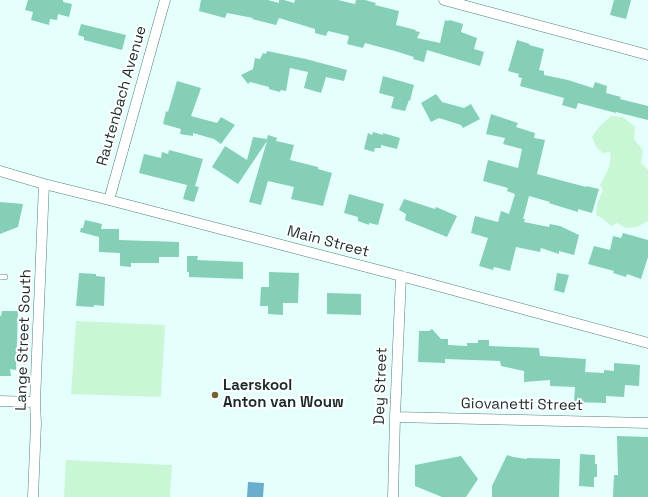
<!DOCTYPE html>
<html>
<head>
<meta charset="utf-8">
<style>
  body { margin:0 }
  canvas { display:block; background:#e5fffd }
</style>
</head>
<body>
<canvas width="648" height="497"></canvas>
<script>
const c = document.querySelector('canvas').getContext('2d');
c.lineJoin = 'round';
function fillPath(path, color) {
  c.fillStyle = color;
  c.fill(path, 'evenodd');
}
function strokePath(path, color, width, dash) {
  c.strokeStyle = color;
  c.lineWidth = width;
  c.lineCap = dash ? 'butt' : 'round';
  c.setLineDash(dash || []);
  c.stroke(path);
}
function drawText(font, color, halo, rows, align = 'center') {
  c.font = font + ' "Space Grotesk",sans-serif';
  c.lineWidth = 4;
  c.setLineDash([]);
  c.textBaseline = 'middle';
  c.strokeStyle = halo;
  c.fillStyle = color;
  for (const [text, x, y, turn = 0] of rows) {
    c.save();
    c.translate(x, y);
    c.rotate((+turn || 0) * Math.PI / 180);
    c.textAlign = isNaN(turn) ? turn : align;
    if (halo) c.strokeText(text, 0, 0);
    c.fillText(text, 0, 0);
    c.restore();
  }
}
fillPath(new Path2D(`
  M611,116L623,117L635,127L634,139L643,150L641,163L648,170V221L637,227L626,228L617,223L611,226L602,218L596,215L597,204L603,190L600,185C605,176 613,163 610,152L603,153L597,148L592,137L599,127Z
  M76,321L165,325L161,397L71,394Z
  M66,460L172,465L170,497H64Z`), '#c9f6d4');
fillPath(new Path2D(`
  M248,482L264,483L263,497H247Z`), '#6badcd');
fillPath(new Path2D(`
  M28,0H63V2L72,4L69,17L58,14L57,20L50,19L49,25L31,20L33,12L25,10Z
  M201,0H268L279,3V0H284L294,3L295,0H338L355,4L356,0H365L376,3L375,5L399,11L396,25L416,30L415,31L420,32L417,38L440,43L445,20L448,21L450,20L463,24L461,32L477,38L474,49L484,52L480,66L427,50L424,62L413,59L414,57L395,51L365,43L363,48L347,44L349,36L328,31L326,36L315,33V29L279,18L276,25L252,19L253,18L227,13L225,18L199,11Z
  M614,0H631L626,19L610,15Z
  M81,24L126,35L122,50L84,40V37L78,35Z
  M517,40L530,44L529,45L544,49L539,70L544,71V75L568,80L593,88L595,82L607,86L606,93L621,97L620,99L648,106V120L616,112V113L578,103L576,109L562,105L564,98L520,86L522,78L518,77L519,74L508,71Z
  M267,51L306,59L347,70L344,81L326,77L321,93L304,88L308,72L290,68L286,91L281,90L280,92L269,89V87L250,82L248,84L241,75L253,69L255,58L260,59L263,53L266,54Z
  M383,76L414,85L410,101L409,100L405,111L391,108L394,97L379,93Z
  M177,81L201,88L191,116L217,123L221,117L235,125L221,144L214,139L193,133V136L180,134L181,129L163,124L166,111L168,112Z
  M436,94L442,102L464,108L471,104L480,119L463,128L461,125L439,118L431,122L421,103Z
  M491,114L518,123L516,127L535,133L534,138L545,140L537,174L586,187V186L599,189L592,213L578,209V212L555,205L549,203L550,202L529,196L523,219H525L524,222L549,227L550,224L560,226L579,235L574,255L559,251V254L541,248L540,252L516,247L510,271L494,267L493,270L479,266L488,238L471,233L475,216L498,222L501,211L509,214L515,194L507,191L508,188L483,181L488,160L518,168L522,149L503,144L505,138L486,134Z
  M373,132L383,135V133L400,138L397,149L381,145V148H375L374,152L364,149L368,133L372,135Z
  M268,135L277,138L276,141L294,145L290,160L318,167V169L332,173L323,206L291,199L294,187L268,181L261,205L249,202L267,141L238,184L212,167L225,146L247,160L253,137L267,139Z
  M169,150L203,159L195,186L199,187L194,202L183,199L187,185L139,173L144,154L161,158L162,152L168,154Z
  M349,194L384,204L378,225L369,223V225L358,221V217L344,213Z
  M404,199L435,209L436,207L457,216L447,237L405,220L406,214L399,210Z
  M0,202L23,204L18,227L0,234Z
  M85,220L102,224L101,229H119V240L179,242V257H159V263H131V267L120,266V253L99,252V237L80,232L81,228H83Z
  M623,233L648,240V257L641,279L627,274L626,277L613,273L614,271L588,264L594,246L610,250L613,236L621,238Z
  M187,256H198L197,260L243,262V279L189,277V272H187Z
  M269,272L299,273L298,303H283V315L268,314V306H260L261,287H269Z
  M79,273L96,274V276L105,277L104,306L94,305V307L76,306Z
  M557,273L569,275L564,293L554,290Z
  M327,293L361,294V315L327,314Z
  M2,311H18L16,370L10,369L11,376H0V316H1Z
  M432,329L441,339H448V345L467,346V343H478V340H489V346L539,348L540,356L586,359L585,372L604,373V370L614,371V363L640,365L639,386L625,385L624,397L606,396V403L574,402L575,387L550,386V380L524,382V371L501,366L500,361L445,359V363L418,362L419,331H429Z
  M617,436L648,437V497H613L614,475H618Z
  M580,454L595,455V464H597V477H594V487L579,486Z
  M507,455L513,457L527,459V458L560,459L559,497H492V486Z
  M461,456L478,479L466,497H442L415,486V465Z`), '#85cfb7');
const lane = new Path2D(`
  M0,277H5`);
const street = new Path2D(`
  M444,0L648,55
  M0,171L44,184L109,200L401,276L648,343
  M109,200L165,0
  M0,401L35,402
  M395,417L648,423
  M33,497L36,423L35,402L44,184
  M393,497L395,417L401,276`);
strokePath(lane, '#567f7c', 6);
strokePath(street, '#567f7c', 11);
strokePath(lane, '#fff', 5);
strokePath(street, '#fff', 10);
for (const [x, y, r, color] of [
  [215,395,4,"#736533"]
]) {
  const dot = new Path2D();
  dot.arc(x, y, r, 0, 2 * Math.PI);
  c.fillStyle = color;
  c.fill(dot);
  strokePath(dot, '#fff', 1.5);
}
drawText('15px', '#1a2b2a', '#fff', [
  ["Rautenbach Avenue",122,96,-74],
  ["Main Street",328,242,15],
  ["Lange Street South",24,340,-88],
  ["Dey Street",381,386,-88],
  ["Giovanetti Street",522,405,1]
]);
drawText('bold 15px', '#1a2b2a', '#fff', [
  ["Laerskool",223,386],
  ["Anton van Wouw",223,403]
], 'left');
</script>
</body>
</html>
